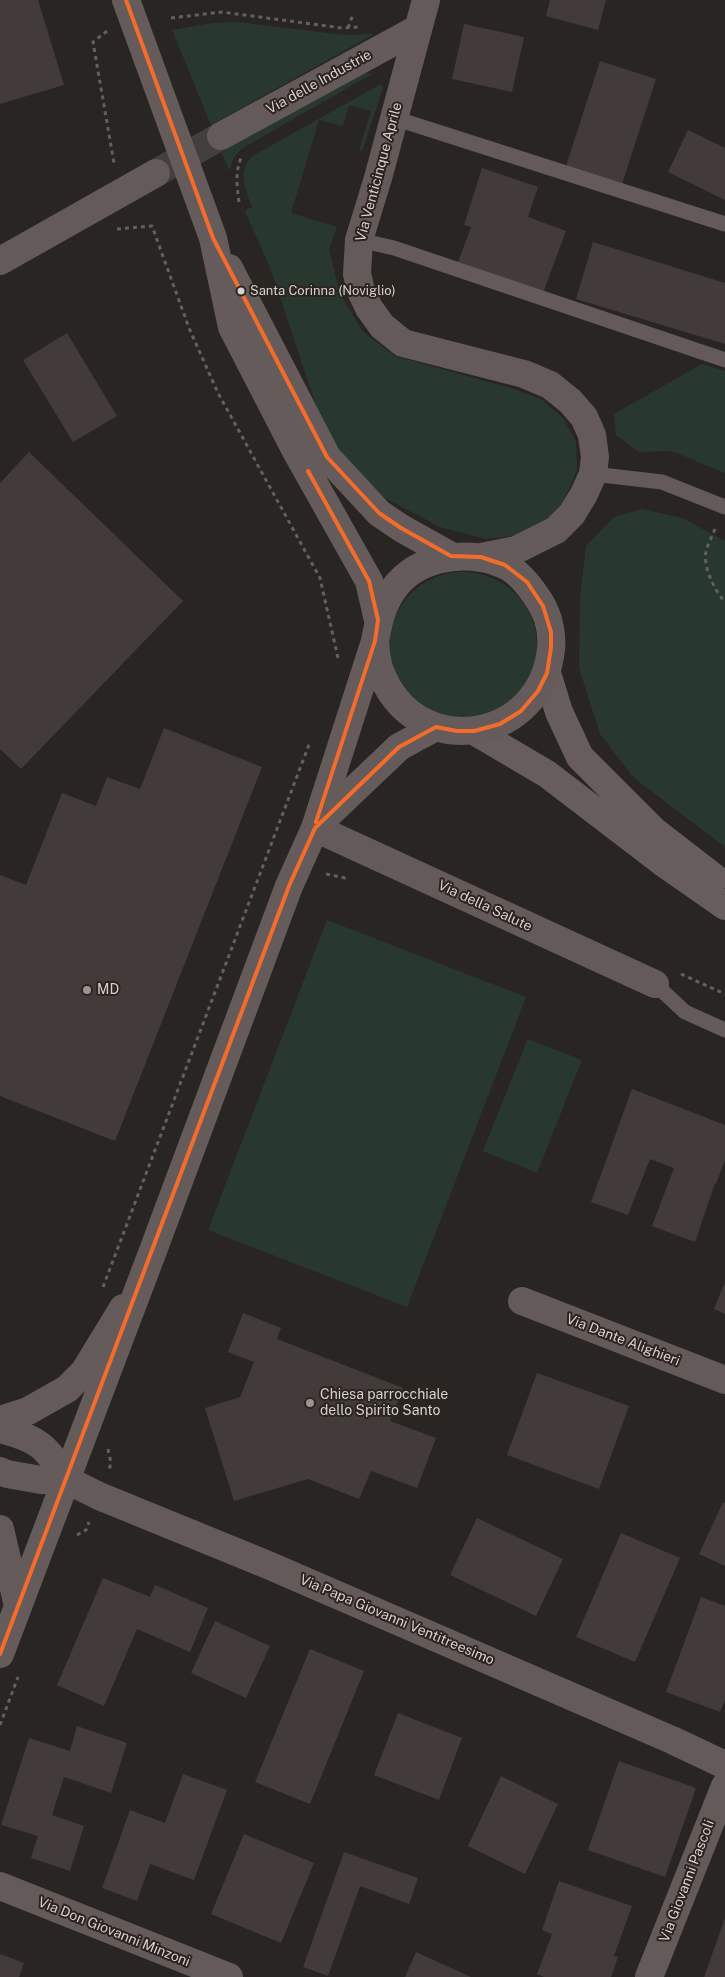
<!DOCTYPE html>
<html>
<head>
<meta charset="utf-8">
<style>
  body { margin:0 }
  canvas { display:block; background:#282522 }
</style>
</head>
<body>
<canvas width="725" height="1977"></canvas>
<script>
const c = document.querySelector('canvas').getContext('2d');
c.lineJoin = 'round';
function fillPath(path, color) {
  c.fillStyle = color;
  c.fill(path, 'evenodd');
}
function strokePath(path, color, width, dash) {
  c.strokeStyle = color;
  c.lineWidth = width;
  c.lineCap = dash ? 'butt' : 'round';
  c.setLineDash(dash || []);
  c.stroke(path);
}
function drawText(font, color, halo, rows, align = 'center') {
  c.font = font + ' "Public Sans",sans-serif';
  c.lineWidth = 4;
  c.setLineDash([]);
  c.textBaseline = 'middle';
  c.strokeStyle = halo;
  c.fillStyle = color;
  for (const [text, x, y, turn = 0] of rows) {
    c.save();
    c.translate(x, y);
    c.rotate((+turn || 0) * Math.PI / 180);
    c.textAlign = isNaN(turn) ? turn : align;
    if (halo) c.strokeText(text, 0, 0);
    c.fillText(text, 0, 0);
    c.restore();
  }
}
fillPath(new Path2D(`
  M238,22L344,35L374,34L211,125L172,30L213,23Z
  M367,73L372,74L246,146C236,153 231,159 230,171L221,152L361,74Z
  M379,85H382L383,88L362,151L359,150L371,111L349,105L343,126L319,120L291,213L337,227L329,250L340,294L363,332L395,356L514,389L541,399L563,418L576,441L577,470L562,505L544,523L519,535L485,539L440,527L385,498L357,475L336,446L319,414L271,270L245,211L252,207C245,188 238,174 251,157Z
  M702,364L725,371V473L672,451L639,452L616,435L614,414Z
  M642,509L682,518L725,541V847L634,778L600,734L579,668L580,598L586,546L614,517Z
  M389 646a74 74 0 1 1 148 0a74 74 0 1 1-148 0Z
  M327,920L526,997L407,1307L208,1230Z
  M528,1039L582,1060L537,1173L483,1151Z`), '#28382f');
fillPath(new Path2D(`
  M0,0H38L64,85L0,104Z
  M550,0H606L598,30L546,16Z
  M464,24L524,37L512,92L452,79Z
  M600,61L656,79L621,187L565,169Z
  M688,130L725,148V200L668,172Z
  M482,168L538,187L528,217L566,231L543,293L458,262L471,227L464,225Z
  M593,242L725,283V344L576,299Z
  M67,333L117,416L73,442L23,360Z
  M29,452L183,601L21,769L0,749V483Z
  M164,728L262,767L115,1141L0,1096V875L26,885L62,793L96,806L107,777L140,789Z
  M632,1089L725,1125V1160L716,1184L715,1183L695,1242L652,1226L674,1168L650,1159L628,1215L591,1202Z
  M725,1282V1314L714,1309Z
  M243,1313L281,1328L277,1339L403,1388L390,1421L436,1438L417,1488L371,1471L359,1499L308,1479L234,1501L205,1408L240,1397L254,1362L228,1352Z
  M537,1373L629,1406L599,1489L507,1455Z
  M723,1502L725,1503V1566L699,1554Z
  M477,1518L563,1559L536,1616L450,1575Z
  M621,1533L680,1558L635,1662L576,1637Z
  M103,1578L150,1597L155,1585L208,1608L190,1652L137,1629L104,1706L57,1685Z
  M701,1597L725,1606V1700L720,1712L666,1692Z
  M215,1621L270,1646L246,1698L191,1673Z
  M310,1649L364,1671L310,1804L255,1782Z
  M398,1713L462,1738L439,1800L374,1775Z
  M77,1726L127,1743L111,1793L64,1777L52,1815L84,1826L70,1871L31,1858L38,1836L1,1825L29,1738L70,1751Z
  M619,1761L696,1788L665,1877L588,1850Z
  M183,1774L227,1790L194,1880L150,1864L137,1901L102,1888L130,1810L165,1823Z
  M501,1776L558,1804L525,1874L468,1846Z
  M244,1834L314,1863L281,1943L211,1914Z
  M344,1852L418,1878L409,1904L360,1886L328,1976L303,1967Z
  M559,1881L632,1906L614,1956L618,1957L611,1977H544L537,1974L552,1934L542,1930Z
  M725,1918V1977H704Z
  M416,1952L471,1977H405Z
  M0,1954L24,1963L19,1977H0Z`), '#423b39');
strokePath(new Path2D(`
  M156,173L221,136`), '#423f3c', 28, [28, 14]);
strokePath(new Path2D(`
  M171,18L222,12L342,28L359,27
  M348,28L353,14
  M107,31L93,42L114,163
  M239,202C237,186 235,173 241,158
  M117,229L152,226L189,328L218,393L320,578L338,658
  M715,529C712,536 708,544 706,551C703,568 714,589 725,602
  M326,874L345,878L349,876
  M681,974L725,994
  M103,1287L310,742
  M108,1449L111,1463L109,1470
  M77,1535L86,1530L89,1522
  M0,1725L18,1677`), '#655f5e', 3, [4, 4]);
strokePath(new Path2D(`
  M394,118L725,224
  M359,240L394,248L725,360
  M593,474L662,482L725,507
  M655,984L685,1012L725,1030`), '#645a5a', 15);
strokePath(new Path2D(`
  M221,136L417,29
  M0,261L156,173
  M315,828L655,984
  M522,1301L725,1380
  M0,1420L28,1411L67,1389L84,1372L123,1308
  M0,1429C39,1439 46,1446 67,1480
  M0,1471L7,1474L41,1480H67L99,1496L268,1565L672,1740L725,1765
  M0,1529L18,1606
  M0,1886L229,1977
  M649,1977L725,1786`), '#645a5a', 28);
strokePath(new Path2D(`
  M426,0L378,178L359,240L357,274L361,291L369,308L382,326L403,343L524,374L550,385L570,401L584,417L592,435L595,457L593,474L584,494L572,514L556,530L516,550L481,557`), '#645a5a', 28);
strokePath(new Path2D(`
  M547,673L559,712L580,757L653,830L715,878
  M474,731L547,774L662,862L725,906`), '#675c5e', 28);
strokePath(new Path2D(`
  M126,0L213,238L232,327L297,453L369,581L378,620
  M229,268L327,457L379,513L401,528L451,556
  M317,825L399,747L436,727
  M0,1654L151,1256L289,886L315,828L375,641C378,626 380,612 388,598C409,557 465,547 504,565C518,571 528,584 536,596C547,611 553,630 551,649C542,740 422,763 383,678C377,667 376,654 375,641`), '#645b5a', 28);
strokePath(new Path2D(`
  M308,471L369,581L378,620L375,641L316,822
  M0,1654L289,886L315,828L399,747L436,727L457,731H474L500,724L521,711L538,691L547,673L551,648V632L543,606L527,582L505,565L481,557L451,556L401,528L379,513L327,457L213,238L126,0`), '#f36c2b', 4);
for (const [x, y, r, color] of [
  [241,291,4.5,"#d7d2cf"],
  [87,990,5,"#9a9592"],
  [310,1403,5,"#9a9592"]
]) {
  const dot = new Path2D();
  dot.arc(x, y, r, 0, 2 * Math.PI);
  c.fillStyle = color;
  c.fill(dot);
  strokePath(dot, '#2b241f', 2);
}
drawText('13px', '#d7d2cf', '#2b241f', [
  ["Santa Corinna (Noviglio)",250,291]
], 'left');
drawText('14px', '#d7d2cf', '#2b241f', [
  ["Via delle Industrie",319,82,-29],
  ["Via Venticinque Aprile",379,172,-75],
  ["Via della Salute",485,906,25],
  ["Via Dante Alighieri",623,1340,21],
  ["Via Papa Giovanni Ventitreesimo",397,1620,23],
  ["Via Giovanni Pascoli",687,1881,-69],
  ["Via Don Giovanni Minzoni",114,1932,22]
]);
drawText('14px', '#d7d2cf', '#2b241f', [
  ["MD",97,990],
  ["Chiesa parrocchiale",320,1395],
  ["dello Spirito Santo",320,1411]
], 'left');
</script>
</body>
</html>
